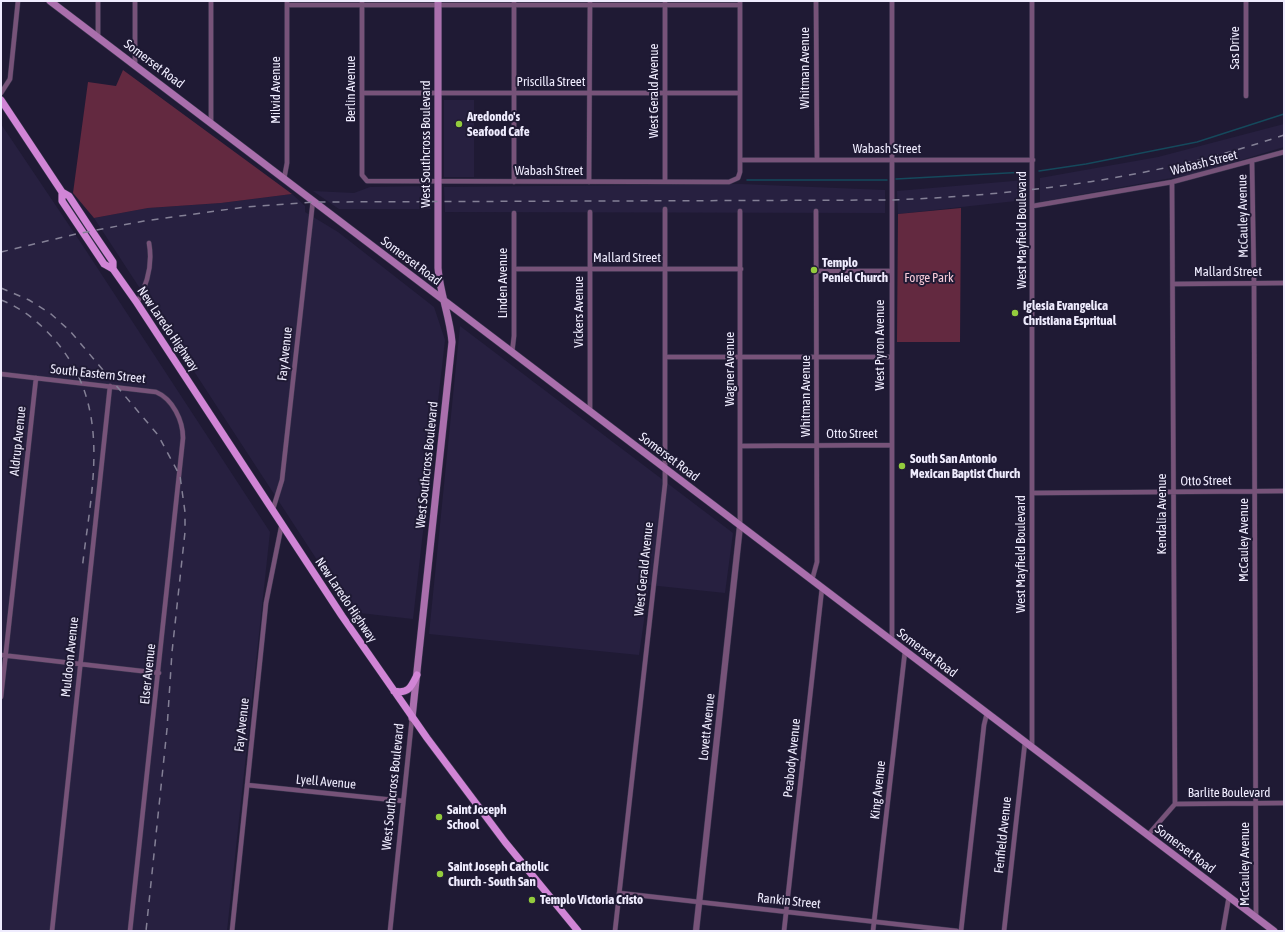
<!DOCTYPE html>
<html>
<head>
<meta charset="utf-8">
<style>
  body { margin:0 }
  #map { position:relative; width:1285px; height:932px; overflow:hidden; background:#1f1a34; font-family:"Asap Condensed",sans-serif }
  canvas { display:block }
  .frame { position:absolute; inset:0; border:2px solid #efecfe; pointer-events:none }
</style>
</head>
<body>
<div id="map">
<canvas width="1285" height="932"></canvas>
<div class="frame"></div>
</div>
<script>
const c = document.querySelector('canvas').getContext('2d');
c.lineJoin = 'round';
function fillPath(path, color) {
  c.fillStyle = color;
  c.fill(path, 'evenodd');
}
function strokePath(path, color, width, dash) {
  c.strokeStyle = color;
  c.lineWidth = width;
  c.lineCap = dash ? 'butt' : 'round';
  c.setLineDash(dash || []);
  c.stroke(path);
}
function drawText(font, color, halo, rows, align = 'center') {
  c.font = font + ' "Asap Condensed",sans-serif';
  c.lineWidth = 4;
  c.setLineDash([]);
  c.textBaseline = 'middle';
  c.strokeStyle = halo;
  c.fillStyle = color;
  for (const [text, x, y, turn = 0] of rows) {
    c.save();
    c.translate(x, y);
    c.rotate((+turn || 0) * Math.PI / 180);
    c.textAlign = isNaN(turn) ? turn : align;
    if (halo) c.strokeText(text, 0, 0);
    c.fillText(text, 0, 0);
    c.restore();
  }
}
fillPath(new Path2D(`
  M444,100H474V177H444Z
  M1,124L83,246L270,532L227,931H1Z
  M1284,124V147L1274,150L1199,173L1040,202V178L1158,157Z
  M1025,180V200L898,214L897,191Z
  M741,184L885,190V213L445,212L444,187Z
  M430,186L431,209H339L313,191L354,193L370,187Z
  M292,194L305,206V212L338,232L434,307L445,340L413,619L351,612L94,218L148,208L221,203Z
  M460,326L733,533L725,593L649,585L639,655L429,634Z`), '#272040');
fillPath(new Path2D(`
  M123,70L292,194L221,203L148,208L94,218L73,193L88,82L116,86Z
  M961,208L960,342H897L898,214Z`), '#632940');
strokePath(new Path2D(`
  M1039,171L1086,164L1197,142L1284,114
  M896,179L1026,172
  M747,180H887`), '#15495c', 1.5);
const minor = new Path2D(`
  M362,1V175L367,181L729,182L738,178L740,172V1
  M514,1V182
  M665,1V181
  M816,1L817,160
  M1246,1V96
  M287,5H740
  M98,37V1
  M135,65V1
  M1,93L10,79L18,1
  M362,93H740
  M211,123V1
  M740,160H1033
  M1252,162L1254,283L1256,917
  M284,179L287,163V1
  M589,182L590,1
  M1033,206L1172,182L1284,152
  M740,211V526
  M590,212V412
  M514,269H741
  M817,271H891
  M1173,284L1284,283
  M137,303C147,285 153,265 149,243
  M512,353L514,336V213
  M665,357H891
  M1,374L156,392C173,399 183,421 183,438L130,931
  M741,446L891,445
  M1033,493L1284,491
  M273,509L282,480L313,200
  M812,580L817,562L816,211
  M892,641V1
  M1,655L159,673
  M1,697L36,378
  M1032,747V1
  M247,785L403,801
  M1175,804L1284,803
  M1148,835L1175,804L1172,182
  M619,893L957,931
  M52,931L110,386
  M232,931L266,603L282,523
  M390,931L412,718
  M615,931L665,484V209
  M784,931L822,588
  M873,931L905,651
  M961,931L984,725L987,713
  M1004,931L1025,742
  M1223,931L1229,896`);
const tertiary = new Path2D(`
  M696,931L740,526`);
const secondary = new Path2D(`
  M50,1L1274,931
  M412,718L452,342C450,317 440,294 438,268V1`);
const primary = new Path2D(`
  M1,100L62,192V201L104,264L113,269L137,303L342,616L427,738L505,842L578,931
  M62,192L69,196L92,231L113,262V269
  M394,691C409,694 411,687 417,675`);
strokePath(minor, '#3c3750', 5.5);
strokePath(tertiary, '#3c3750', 7);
strokePath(secondary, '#3c3750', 8);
strokePath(primary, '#3c3750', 8);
strokePath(minor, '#775379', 4.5);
strokePath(tertiary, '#775379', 6);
strokePath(secondary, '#aa6fad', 7);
strokePath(primary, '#d185d6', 7);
strokePath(new Path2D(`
  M1,252L76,234L144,221L245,207L316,202L891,200C1023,195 1158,178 1284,135
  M1,288L29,300L51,314L70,331L158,435L180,476L185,512V532L172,652L167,729L146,931
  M1,300C22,308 40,323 54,339C114,408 91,488 82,570`), '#848096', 1.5, [7, 7]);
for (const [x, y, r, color] of [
  [459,124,4,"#93cc3d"],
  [814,270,4,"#93cc3d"],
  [1015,313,4,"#93cc3d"],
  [902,466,4,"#93cc3d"],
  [439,817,4,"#93cc3d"],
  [440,874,4,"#93cc3d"],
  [532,900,4,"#93cc3d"]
]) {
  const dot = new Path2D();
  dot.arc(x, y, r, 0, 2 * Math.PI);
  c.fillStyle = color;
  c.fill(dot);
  strokePath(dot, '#1f1a34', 1.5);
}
drawText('13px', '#efecfe', '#1f1a34', [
  ["Sas Drive",1235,48,-90],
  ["Somerset Road",154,64,37],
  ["Whitman Avenue",805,68,-90],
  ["Priscilla Street",551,82],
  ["Berlin Avenue",351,89,-90],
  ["Milvid Avenue",276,90,-90],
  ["West Gerald Avenue",654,91,-90],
  ["West Southcross Boulevard",426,144,-90],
  ["Wabash Street",887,149],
  ["Wabash Street",1204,163,-14],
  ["Wabash Street",549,171],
  ["McCauley Avenue",1243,216,-91],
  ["West Mayfield Boulevard",1022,230,-90],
  ["Mallard Street",627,258],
  ["Somerset Road",411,261,37],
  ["Mallard Street",1228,272],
  ["Linden Avenue",503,283,-90],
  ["Vickers Avenue",579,312,-90],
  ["New Laredo Highway",168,329,56],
  ["West Pyron Avenue",880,345,-90],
  ["Fay Avenue",285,354,-84],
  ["Wagner Avenue",730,369,-90],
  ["South Eastern Street",98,374,6],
  ["Whitman Avenue",806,396,-90],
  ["Otto Street",852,434],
  ["Aldrup Avenue",18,441,-84],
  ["Somerset Road",669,457,37],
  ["West Southcross Boulevard",427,465,-84],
  ["Otto Street",1206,481,-1],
  ["Kendalia Avenue",1162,514,-90],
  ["McCauley Avenue",1244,540,-90],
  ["West Mayfield Boulevard",1021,554,-90],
  ["West Gerald Avenue",644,569,-84],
  ["New Laredo Highway",346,600,56],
  ["Somerset Road",927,653,37],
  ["Muldoon Avenue",70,657,-84],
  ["Elser Avenue",148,674,-84],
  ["Fay Avenue",242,725,-84],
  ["Lovett Avenue",707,727,-84],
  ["Peabody Avenue",792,758,-84],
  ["Lyell Avenue",326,782,5],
  ["West Southcross Boulevard",393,787,-84],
  ["King Avenue",878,790,-84],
  ["Barlite Boulevard",1229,793],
  ["Fenfield Avenue",1003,835,-84],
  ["Somerset Road",1185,849,37],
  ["McCauley Avenue",1245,864,-90],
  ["Rankin Street",789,901,6]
]);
drawText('bold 13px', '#efecfe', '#1f1a34', [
  ["Aredondo's",467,117],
  ["Seafood Cafe",467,132],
  ["Templo",822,263],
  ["Peniel Church",822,278],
  ["Iglesia Evangelica",1023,306],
  ["Christiana Espritual",1023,321],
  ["South San Antonio",910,459],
  ["Mexican Baptist Church",910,474],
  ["Saint Joseph",447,810],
  ["School",447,825],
  ["Saint Joseph Catholic",448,867],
  ["Church - South San",448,882],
  ["Templo Victoria Cristo",540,900]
], 'left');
drawText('13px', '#f6c9d7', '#1f1a34', [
  ["Forge Park",929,278]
]);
</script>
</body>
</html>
